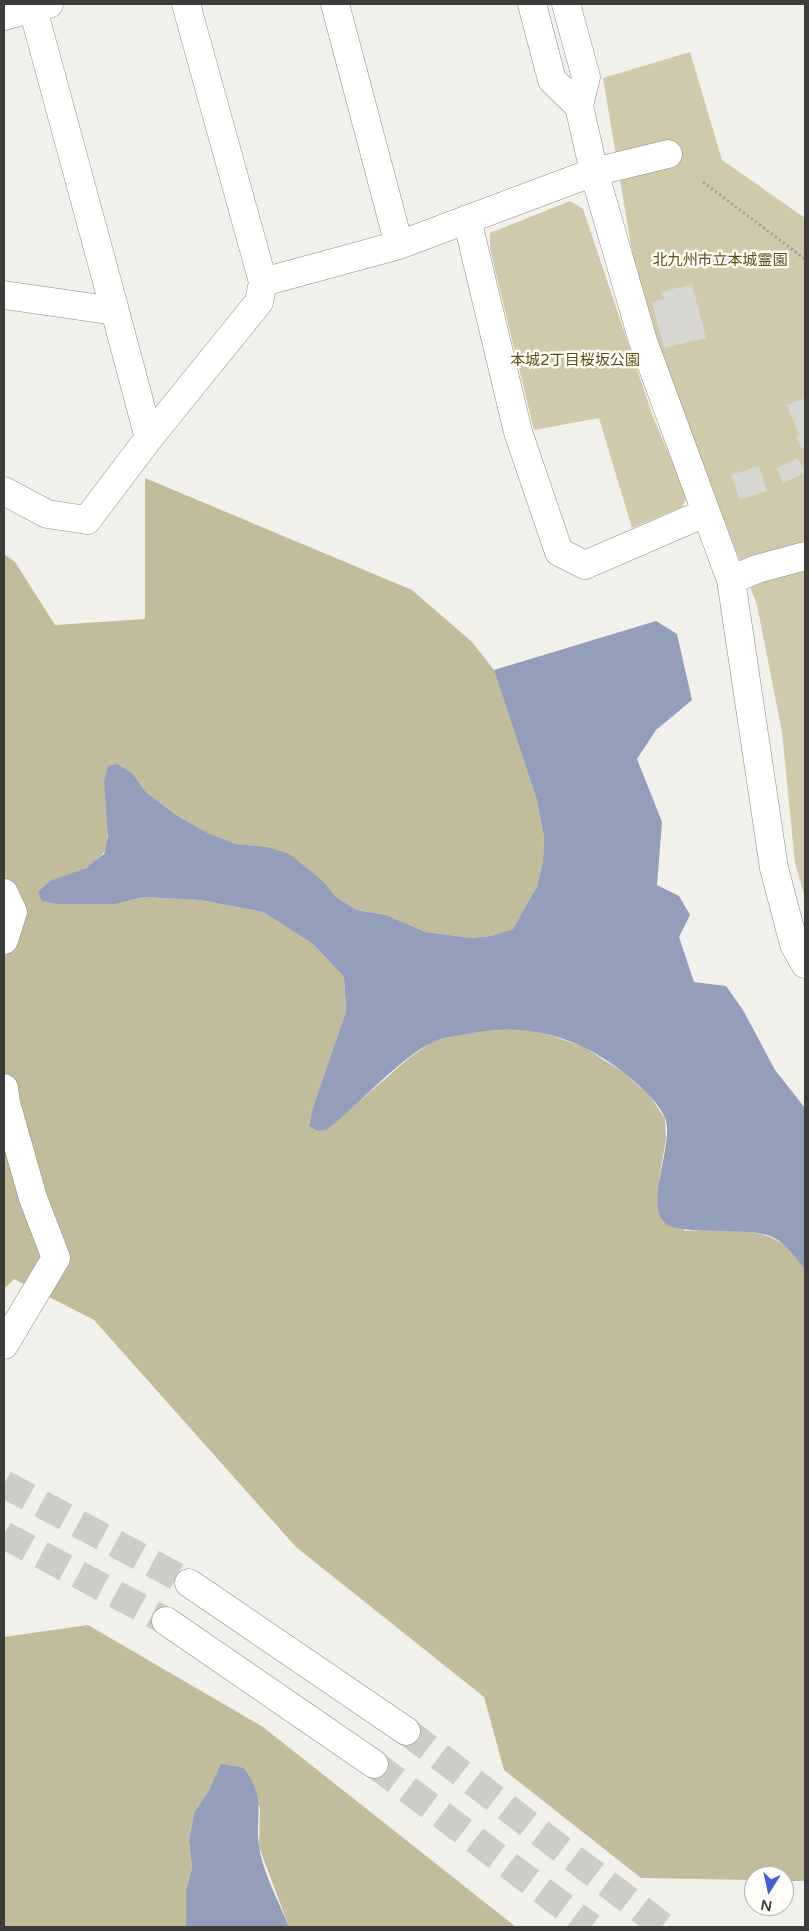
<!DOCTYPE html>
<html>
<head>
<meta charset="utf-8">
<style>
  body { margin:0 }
  #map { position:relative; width:809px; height:1931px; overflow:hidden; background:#f1f0ea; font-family:"Varela Round",sans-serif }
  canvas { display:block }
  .frame { position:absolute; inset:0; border:5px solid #3c3c3a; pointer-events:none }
  .north { position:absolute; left:744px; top:1866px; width:50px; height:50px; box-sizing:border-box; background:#fffdf8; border:1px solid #b1b0ac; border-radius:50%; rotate:190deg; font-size:14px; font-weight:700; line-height:20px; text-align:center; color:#3c3c3a }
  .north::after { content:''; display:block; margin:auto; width:18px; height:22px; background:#4260d3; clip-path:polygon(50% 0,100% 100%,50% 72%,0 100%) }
</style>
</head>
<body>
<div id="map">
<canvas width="809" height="1931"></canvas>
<div class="frame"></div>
<div class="north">N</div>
</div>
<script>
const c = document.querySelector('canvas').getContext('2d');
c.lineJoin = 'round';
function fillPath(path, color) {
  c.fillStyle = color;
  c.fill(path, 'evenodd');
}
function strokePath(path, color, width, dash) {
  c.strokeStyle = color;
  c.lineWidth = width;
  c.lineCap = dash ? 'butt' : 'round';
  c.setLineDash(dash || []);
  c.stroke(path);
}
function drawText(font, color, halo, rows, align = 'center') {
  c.font = font + ' "Varela Round","Noto Sans JP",sans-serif';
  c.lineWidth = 5;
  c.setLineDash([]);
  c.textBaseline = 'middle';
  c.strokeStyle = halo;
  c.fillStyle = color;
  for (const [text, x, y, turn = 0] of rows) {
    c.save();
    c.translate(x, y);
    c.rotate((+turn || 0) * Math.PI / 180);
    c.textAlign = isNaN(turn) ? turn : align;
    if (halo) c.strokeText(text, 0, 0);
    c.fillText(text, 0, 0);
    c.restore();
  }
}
fillPath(new Path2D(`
  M690,52L722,160L805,218V898L795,863L782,732L757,605L670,380L637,281L603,78Z
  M570,201L583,209L653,417L687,497L682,507L632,528L599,418L534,430L490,249V233Z`), '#d0c9ab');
fillPath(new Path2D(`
  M145,478L412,590L472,642L494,670L537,801L544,837L543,861L537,886L513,929L491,936L471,938L426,932L386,915L357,910L336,897L322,880L268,847L236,844L208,833L176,815L146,792L133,774L104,782C106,799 113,842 102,855C95,864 83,869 73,874L116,904L143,897L200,900L263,912L313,944L344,977L346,1011L312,1110L309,1125L328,1129L409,1058L433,1041L494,1028L538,1031L584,1047L624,1073L650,1096L665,1119L666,1140L659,1180L685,1231C720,1229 760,1225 789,1248C795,1254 800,1263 805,1270V1881H784V1876H754V1880L641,1878L504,1770L484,1697L296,1547L94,1320L14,1279L4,1289V554L15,562L55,625L145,619Z
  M88,1625L263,1727L516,1927H289L259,1847L260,1807L222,1764L209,1790L194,1813L189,1840L192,1868L186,1890V1927H4V1637Z`), '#c3bc9c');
fillPath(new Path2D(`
  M656,621L677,634L692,700L656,730L637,759L662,822L657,885L679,896L690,915L679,937L694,982L726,986L743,1010L775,1070L805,1108V1270C795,1256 784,1240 767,1235C742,1227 676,1236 664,1222C645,1200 675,1143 665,1118C659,1104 647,1093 636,1083C586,1038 528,1019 462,1035C453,1037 441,1038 433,1042C398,1059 360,1104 328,1129L318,1131L309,1126L312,1110L346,1011L344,977L313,944L263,912L200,900L143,897L116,904H58L42,901L38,892L50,881L86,868L104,854L108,836L104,782L108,766L117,764L133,774L146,792L176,815L208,833L236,844L268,847L289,854L322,880L336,897L357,910L386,915L426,932L471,938L491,936L513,929L537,886L543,861L544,837L537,801L494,670Z
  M221,1764L244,1768C267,1801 255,1812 259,1846C262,1871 280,1904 289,1927H186V1890L192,1868L189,1840L194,1813L209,1790Z`), '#939ebb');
fillPath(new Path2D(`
  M692,284L706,338L664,348L652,302L664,299L661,292Z
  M805,398V447L802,449L796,437L799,435L787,405Z
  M798,458L805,473L783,483L776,468Z
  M759,466L767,491L740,500L731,475Z`), '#d7d6d0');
strokePath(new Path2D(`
  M4,1484L189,1583
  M4,1535L166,1621
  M406,1731L664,1927
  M374,1764L591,1927`), '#cdccc7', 28, [28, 14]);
const minor = new Path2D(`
  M186,4L263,282
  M335,4L399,245
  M532,4L552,80L579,106
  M566,4L586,77L579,106L594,172L643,341L731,580L774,868L794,944L805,964
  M33,9L115,311
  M4,16L49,4
  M467,219L518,432L559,552L585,565L705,513
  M4,295L115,311L149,438
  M4,491L47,514L87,520L149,438L259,302L263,282L399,245L594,172L668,154
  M731,580L757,569L805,556
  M4,893L13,912L4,940
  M4,1088L6,1103L33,1198L56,1258L4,1345
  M189,1583L406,1731
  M166,1621L374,1764`);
strokePath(minor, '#8d8c86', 29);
strokePath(new Path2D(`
  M703,182L805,259`), '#a3a39f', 3, [2.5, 2.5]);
strokePath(minor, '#fff', 28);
drawText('15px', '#5b4f19', '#fffdf8', [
  ["北九州市立本城霊園",720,261],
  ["本城2丁目桜坂公園",575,361]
]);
</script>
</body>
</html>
